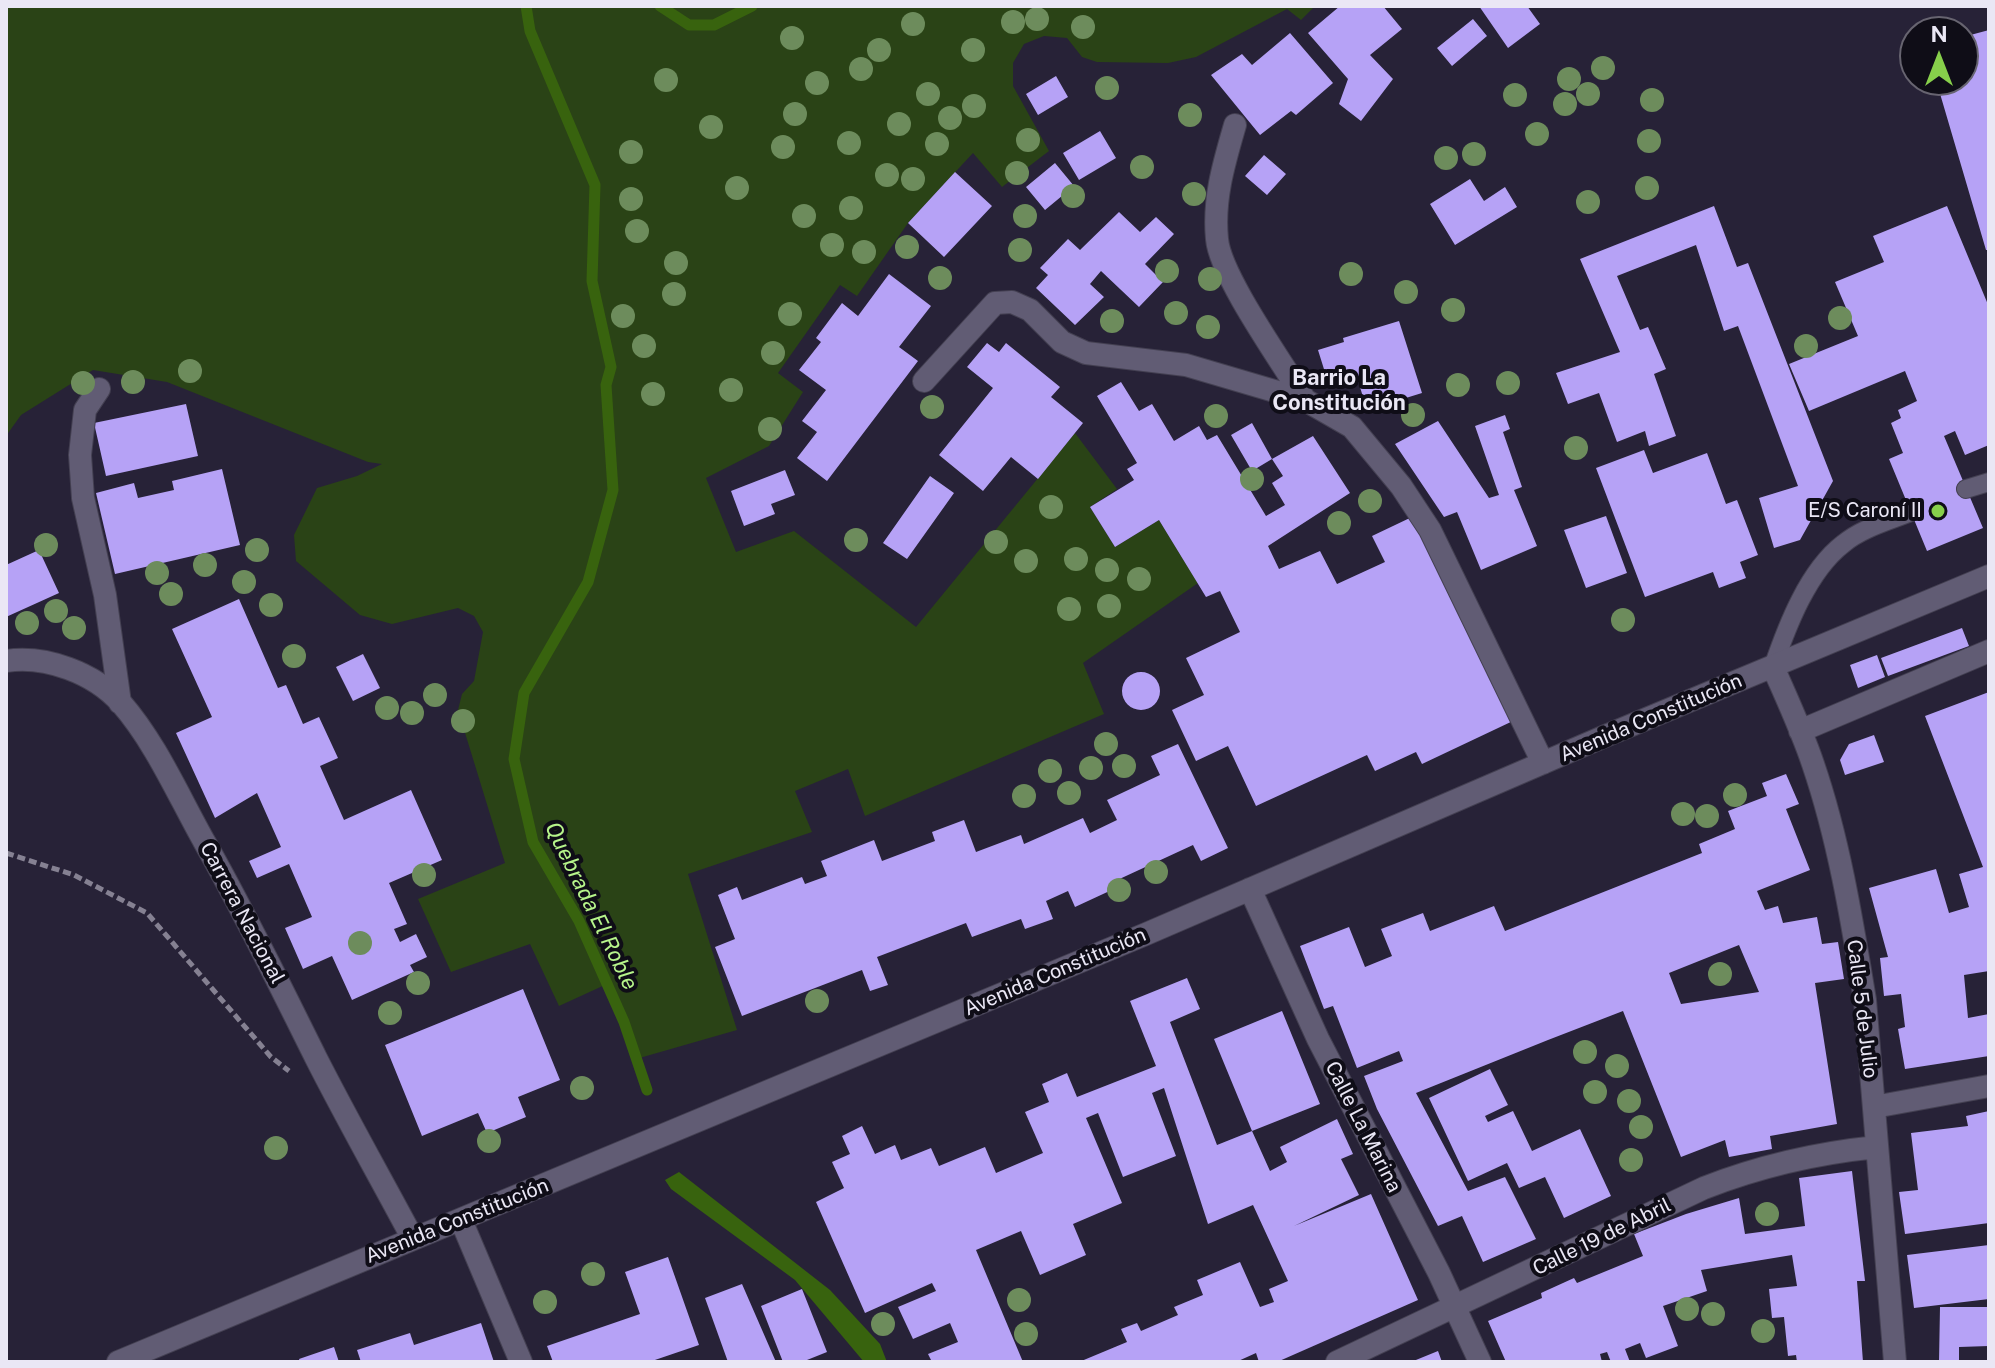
<!DOCTYPE html>
<html>
<head>
<meta charset="utf-8">
<style>
  body { margin:0 }
  #map { position:relative; width:1995px; height:1368px; overflow:hidden; background:#272237; font-family:"Public Sans",sans-serif }
  canvas { display:block }
  .frame { position:absolute; inset:0; border:8px solid #eae7f5; pointer-events:none }
  .north { position:absolute; left:1899px; top:16px; width:80px; height:80px; box-sizing:border-box; background:#0f0d17; border:2px solid #676470; border-radius:50%; rotate:0deg; font-size:22px; font-weight:700; line-height:32px; text-align:center; color:#eae7f5 }
  .north::after { content:''; display:block; margin:auto; width:28px; height:36px; background:#87cf4b; clip-path:polygon(50% 0,100% 100%,50% 72%,0 100%) }
</style>
</head>
<body>
<div id="map">
<canvas width="1995" height="1368"></canvas>
<div class="frame"></div>
<div class="north">N</div>
</div>
<script>
const c = document.querySelector('canvas').getContext('2d');
c.lineJoin = 'round';
function fillPath(path, color) {
  c.fillStyle = color;
  c.fill(path, 'evenodd');
}
function strokePath(path, color, width, dash) {
  c.strokeStyle = color;
  c.lineWidth = width;
  c.lineCap = dash ? 'butt' : 'round';
  c.setLineDash(dash || []);
  c.stroke(path);
}
function drawText(font, color, halo, rows, align = 'center') {
  c.font = font + ' "Public Sans",sans-serif';
  c.lineWidth = 8;
  c.setLineDash([]);
  c.textBaseline = 'middle';
  c.strokeStyle = halo;
  c.fillStyle = color;
  for (const [text, x, y, turn = 0] of rows) {
    c.save();
    c.translate(x, y);
    c.rotate((+turn || 0) * Math.PI / 180);
    c.textAlign = isNaN(turn) ? turn : align;
    if (halo) c.strokeText(text, 0, 0);
    c.fillText(text, 0, 0);
    c.restore();
  }
}
fillPath(new Path2D(`
  M6,6H1315L1301,20L1287,9L1196,57L1168,63L1097,62L1082,57L1067,38L1044,36L1024,44L1013,63V86L1049,151L1002,187L973,153L908,223L857,296L840,285L778,373L803,392L769,446L706,478L736,552L794,531L916,627L1075,433L1117,489L1090,507L1115,547L1159,520L1198,583L1083,663L1104,714L865,816L848,769L795,791L812,832L688,874L737,1030L636,1059L624,1022L607,984L559,1006L530,944L451,972L418,899L505,863L458,710L462,694L474,681L483,632L474,616L458,608L392,624L360,615L296,561L294,535L317,488L357,476L382,464L368,462L167,382L93,370L21,415L6,436Z`), '#2a4316');
fillPath(new Path2D(`
  M679,1172L830,1290L880,1344L887,1362H864L795,1280L671,1189L665,1180Z`), '#38630e');
strokePath(new Path2D(`
  M526,6L530,31L595,185L592,281L611,367L606,385L613,490L588,582L524,693L514,759L533,842L579,921L624,1022L647,1090
  M660,6L689,25H714L752,6`), '#38630e', 11);
fillPath(new Path2D(`
  M1340,6H1383L1402,29L1370,55L1393,79L1361,121L1339,104L1348,79L1308,33Z
  M1479,6H1527L1540,24L1508,48Z
  M1473,19L1487,36L1452,66L1437,48Z
  M1989,30V250H1986L1936,80H1963V37Z
  M1290,33L1333,83L1296,115L1291,111L1260,135L1211,75L1242,54L1252,65Z
  M1056,76L1068,97L1038,115L1026,94Z
  M1100,131L1116,158L1079,180L1063,153Z
  M1264,155L1286,174L1267,195L1245,176Z
  M1055,163L1074,186L1045,210L1026,187Z
  M955,172L992,206L944,257L908,223Z
  M1470,179L1484,201L1505,187L1517,207L1455,245L1430,204Z
  M1714,206L1737,267L1748,263L1833,481L1800,540L1774,548L1759,498L1798,486L1738,326L1724,331L1696,245L1617,276L1640,330L1648,327L1666,369L1654,374L1676,436L1649,446L1645,431L1617,442L1599,393L1568,404L1556,373L1620,352L1580,259Z
  M1947,206L1989,307V445L1965,455L1955,431L1944,436L1983,528L1927,551L1889,459L1903,453L1891,423L1901,418L1898,410L1917,401L1905,371L1809,411L1789,364L1858,336L1835,282L1884,262L1873,236Z
  M1119,212L1140,232L1156,217L1174,234L1145,264L1163,282L1139,307L1101,271L1090,284L1104,297L1075,325L1036,288L1048,275L1040,268L1068,239L1080,250Z
  M889,274L931,306L899,347L918,361L827,481L797,458L817,432L802,421L826,390L799,370L821,342L816,338L842,303L858,316Z
  M1399,321L1422,393L1367,410L1356,374L1328,382L1318,350L1344,342L1343,338Z
  M987,343L999,352L1006,343L1060,387L1051,397L1083,423L1038,479L1011,457L983,491L939,455L993,388L967,367Z
  M1121,382L1139,411L1152,404L1174,441L1199,426L1207,440L1217,435L1266,516L1285,505L1272,483L1283,476L1272,459L1313,436L1350,493L1268,546L1279,569L1320,551L1337,584L1385,562L1372,536L1414,516L1515,720L1422,764L1416,752L1375,771L1367,755L1256,806L1228,746L1196,761L1172,710L1204,695L1186,658L1240,632L1220,591L1206,597L1159,520L1115,547L1090,507L1134,480L1127,469L1137,463L1097,396Z
  M186,404L198,456L106,476L94,423Z
  M1505,415L1510,429L1503,432L1522,487L1514,490L1537,546L1481,570L1457,512L1444,517L1395,444L1438,421L1489,498L1499,495L1475,426Z
  M1252,423L1272,459L1252,471L1231,435Z
  M1644,450L1653,473L1707,453L1726,504L1737,500L1758,555L1740,562L1746,578L1719,588L1713,572L1645,597L1596,468Z
  M222,469L240,545L115,574L96,493L134,483L138,498L174,490L172,481Z
  M785,470L795,495L771,504L775,514L744,526L731,491Z
  M930,476L954,493L907,559L883,543Z
  M1606,516L1627,573L1586,588L1564,530Z
  M39,550L59,593L6,617V565Z
  M239,599L278,688L286,685L303,724L319,717L338,758L320,766L344,820L411,790L442,860L389,883L407,924L394,929L400,942L416,934L427,957L410,965L414,972L352,1000L332,956L303,969L285,928L312,917L289,864L257,878L249,861L281,847L257,793L215,818L176,733L212,717L172,629Z
  M1962,628L1969,646L1888,676L1881,658Z
  M363,654L380,688L353,701L336,667Z
  M1877,655L1885,677L1858,688L1850,665Z
  M1122 691a19 19 0 1 1 38 0a19 19 0 1 1-38 0Z
  M1989,692V971L1964,975L1968,1018L1989,1014V1056L1905,1069L1898,1029L1905,1027L1901,994L1884,996L1880,958L1888,957L1869,888L1936,869L1949,913L1969,907L1959,874L1983,867L1925,716Z
  M1874,735L1884,762L1845,775L1840,760L1849,744Z
  M1178,744L1228,848L1201,861L1193,845L1113,882L1116,888L1075,907L1068,891L1046,901L1053,919L1025,929L1021,919L972,937L966,923L877,957L888,985L870,991L862,970L742,1016L715,947L735,939L718,895L737,887L742,900L802,877L805,884L827,876L821,861L874,840L882,861L935,841L932,832L964,820L976,852L1021,835L1024,844L1083,818L1090,833L1117,820L1107,800L1160,775L1151,756Z
  M1786,774L1799,804L1786,809L1810,870L1757,891L1765,910L1778,906L1783,923L1817,917L1822,944L1838,942L1844,979L1815,983L1837,1124L1770,1136L1772,1149L1729,1157L1725,1140L1681,1157L1623,1011L1548,1040L1416,1093L1468,1191L1505,1177L1536,1239L1483,1262L1462,1216L1438,1226L1377,1109L1364,1076L1403,1061L1399,1051L1357,1068L1333,1006L1324,1009L1300,946L1349,927L1365,967L1392,956L1381,929L1423,913L1430,931L1494,906L1505,931L1702,853L1699,844L1735,829L1728,811L1767,796L1762,783ZM1739,945L1759,992L1681,1004L1669,973Z
  M1187,978L1200,1009L1170,1022L1217,1145L1252,1131L1270,1171L1287,1162L1280,1147L1337,1119L1353,1154L1341,1159L1359,1195L1294,1226L1371,1194L1418,1300L1277,1362H1259L1256,1353L1236,1362H1079L1127,1342L1121,1329L1137,1323L1141,1331L1178,1315L1174,1307L1203,1295L1197,1280L1240,1262L1260,1307L1274,1302L1269,1289L1288,1281L1253,1205L1208,1224L1164,1088L1152,1093L1176,1156L1123,1177L1098,1113L1086,1118L1122,1203L1073,1224L1086,1255L1040,1275L1021,1231L976,1250L1023,1362H932L928,1354L958,1342L950,1323L913,1339L898,1307L936,1291L932,1283L865,1313L816,1202L844,1188L832,1162L850,1154L842,1136L862,1126L875,1154L895,1145L901,1160L931,1148L939,1166L985,1147L996,1173L1043,1153L1025,1112L1049,1102L1042,1084L1067,1073L1077,1097L1156,1066L1130,1001Z
  M523,989L560,1080L518,1097L526,1117L487,1133L478,1113L422,1136L385,1045Z
  M1282,1011L1320,1104L1252,1131L1214,1039Z
  M1490,1069L1508,1105L1485,1116L1488,1122L1513,1111L1532,1151L1580,1129L1611,1196L1564,1218L1545,1177L1519,1188L1507,1163L1468,1181L1429,1098Z
  M1989,1111V1223L1905,1234L1899,1192L1918,1190L1911,1133L1968,1126L1966,1116Z
  M1852,1171L1865,1281H1857L1863,1362H1797L1796,1355L1788,1356L1784,1317L1772,1318L1769,1289L1797,1286L1792,1255L1701,1270L1707,1291L1663,1306L1678,1346L1646,1358L1640,1343L1625,1349L1630,1362H1611L1607,1352L1600,1354L1602,1362H1506L1488,1321L1542,1298L1541,1293L1574,1278L1577,1283L1643,1256L1634,1234L1686,1214L1739,1198L1745,1234L1805,1226L1799,1178Z
  M1989,1245V1299L1914,1308L1907,1255Z
  M668,1257L699,1345L649,1362H553L547,1346L640,1314L625,1272Z
  M742,1284L776,1362H728L705,1298Z
  M802,1289L827,1352L802,1362H783L761,1306Z
  M1940,1307H1989V1346L1959,1347V1362H1939Z
  M481,1323L494,1362H361L357,1350L410,1333L414,1345Z
  M334,1347L339,1362H300L299,1359Z
  M1438,1351L1442,1362H1411Z`), '#b6a2f6');
const service = new Path2D(`
  M1966,489L1989,482
  M1773,667C1787,626 1808,571 1843,544C1862,528 1889,521 1911,512`);
const minor = new Path2D(`
  M1235,125C1224,163 1213,199 1217,239C1220,276 1284,365 1305,400
  M924,381L995,303L1012,302L1030,310L1062,342L1086,353L1186,365L1305,400L1352,427L1401,486L1430,530L1543,763
  M99,389L85,410L80,455L83,498L105,595L120,703
  M6,661C46,655 94,673 121,703C156,743 179,797 205,843C245,913 280,986 316,1058C347,1119 381,1179 413,1239
  M1773,667C1787,699 1802,731 1813,764C1839,840 1852,921 1865,1000L1895,1362
  M1800,731L1989,651
  M1250,889L1318,1039L1439,1273L1480,1362
  M1874,1107L1989,1086
  M461,1220L521,1362
  M118,1362L1146,934L1603,737L1989,576
  M1337,1362L1704,1188C1760,1166 1817,1153 1877,1147`);
strokePath(service, '#444052', 20);
strokePath(minor, '#444052', 24);
strokePath(new Path2D(`
  M6,853L74,875L147,913L271,1057L289,1071`), '#858192', 5, [8, 4]);
strokePath(service, '#615c74', 18);
strokePath(minor, '#615c74', 22);
c.fillStyle = '#6d8c5c';
for (const [x, y] of [
  [1037,19],
  [1013,22],
  [913,24],
  [1083,27],
  [792,38],
  [879,50],
  [973,50],
  [1603,68],
  [861,69],
  [1569,79],
  [666,80],
  [817,83],
  [1107,88],
  [928,94],
  [1588,94],
  [1515,95],
  [1652,100],
  [1565,104],
  [974,106],
  [795,114],
  [1190,115],
  [950,118],
  [899,124],
  [711,127],
  [1537,134],
  [1028,140],
  [1649,141],
  [849,143],
  [937,144],
  [783,147],
  [631,152],
  [1474,154],
  [1446,158],
  [1142,167],
  [1017,173],
  [887,175],
  [913,179],
  [737,188],
  [1647,188],
  [1194,194],
  [1073,196],
  [631,199],
  [1588,202],
  [851,208],
  [804,216],
  [1025,216],
  [637,231],
  [832,245],
  [907,247],
  [1020,250],
  [864,252],
  [676,263],
  [1167,271],
  [1351,274],
  [940,278],
  [1210,279],
  [1406,292],
  [674,294],
  [1453,310],
  [1176,313],
  [790,314],
  [623,316],
  [1840,318],
  [1112,321],
  [1208,327],
  [644,346],
  [1806,346],
  [773,353],
  [190,371],
  [133,382],
  [83,383],
  [1508,383],
  [1458,385],
  [731,390],
  [653,394],
  [932,407],
  [1413,415],
  [1216,416],
  [770,429],
  [1576,448],
  [1252,479],
  [1370,501],
  [1051,507],
  [1339,523],
  [856,540],
  [996,542],
  [46,545],
  [257,550],
  [1076,559],
  [1026,561],
  [205,565],
  [1107,570],
  [157,573],
  [1139,579],
  [244,582],
  [171,594],
  [271,605],
  [1109,606],
  [1069,609],
  [56,611],
  [1623,620],
  [27,623],
  [74,628],
  [294,656],
  [435,695],
  [387,708],
  [412,713],
  [463,721],
  [1106,744],
  [1124,766],
  [1091,768],
  [1050,771],
  [1069,793],
  [1735,795],
  [1024,796],
  [1683,814],
  [1707,816],
  [1156,872],
  [424,875],
  [1119,890],
  [360,943],
  [1720,974],
  [418,983],
  [817,1001],
  [390,1013],
  [1585,1052],
  [1617,1066],
  [582,1088],
  [1595,1092],
  [1629,1101],
  [1641,1127],
  [489,1141],
  [276,1148],
  [1631,1160],
  [1767,1214],
  [593,1274],
  [1019,1300],
  [545,1302],
  [1687,1309],
  [1713,1314],
  [883,1324],
  [1763,1331],
  [1026,1334]
]) {
  c.beginPath();
  c.arc(x, y, 12, 0, 2 * Math.PI);
  c.fill();
}
for (const [x, y, r, color] of [
  [1938,511,8,"#87cf4b"]
]) {
  const dot = new Path2D();
  dot.arc(x, y, r, 0, 2 * Math.PI);
  c.fillStyle = color;
  c.fill(dot);
  strokePath(dot, '#0f0d17', 3);
}
drawText('20px', '#eae7f5', '#0f0d17', [
  ["E/S Caroní II",1922,511]
], 'right');
drawText('20px', '#eae7f5', '#0f0d17', [
  ["Avenida Constitución",1651,718,-23],
  ["Carrera Nacional",242,913,62],
  ["Avenida Constitución",1055,972,-23],
  ["Calle 5 de Julio",1862,1009,83],
  ["Calle La Marina",1363,1127,63],
  ["Avenida Constitución",457,1221,-22],
  ["Calle 19 de Abril",1602,1237,-26]
]);
drawText('bold 22px', '#eae7f5', '#0f0d17', [
  ["Barrio La",1339,378],
  ["Constitución",1339,403]
]);
drawText('italic 22px', '#b7f58b', '#0f0d17', [
  ["Quebrada El Roble",591,906,64]
]);
</script>
</body>
</html>
